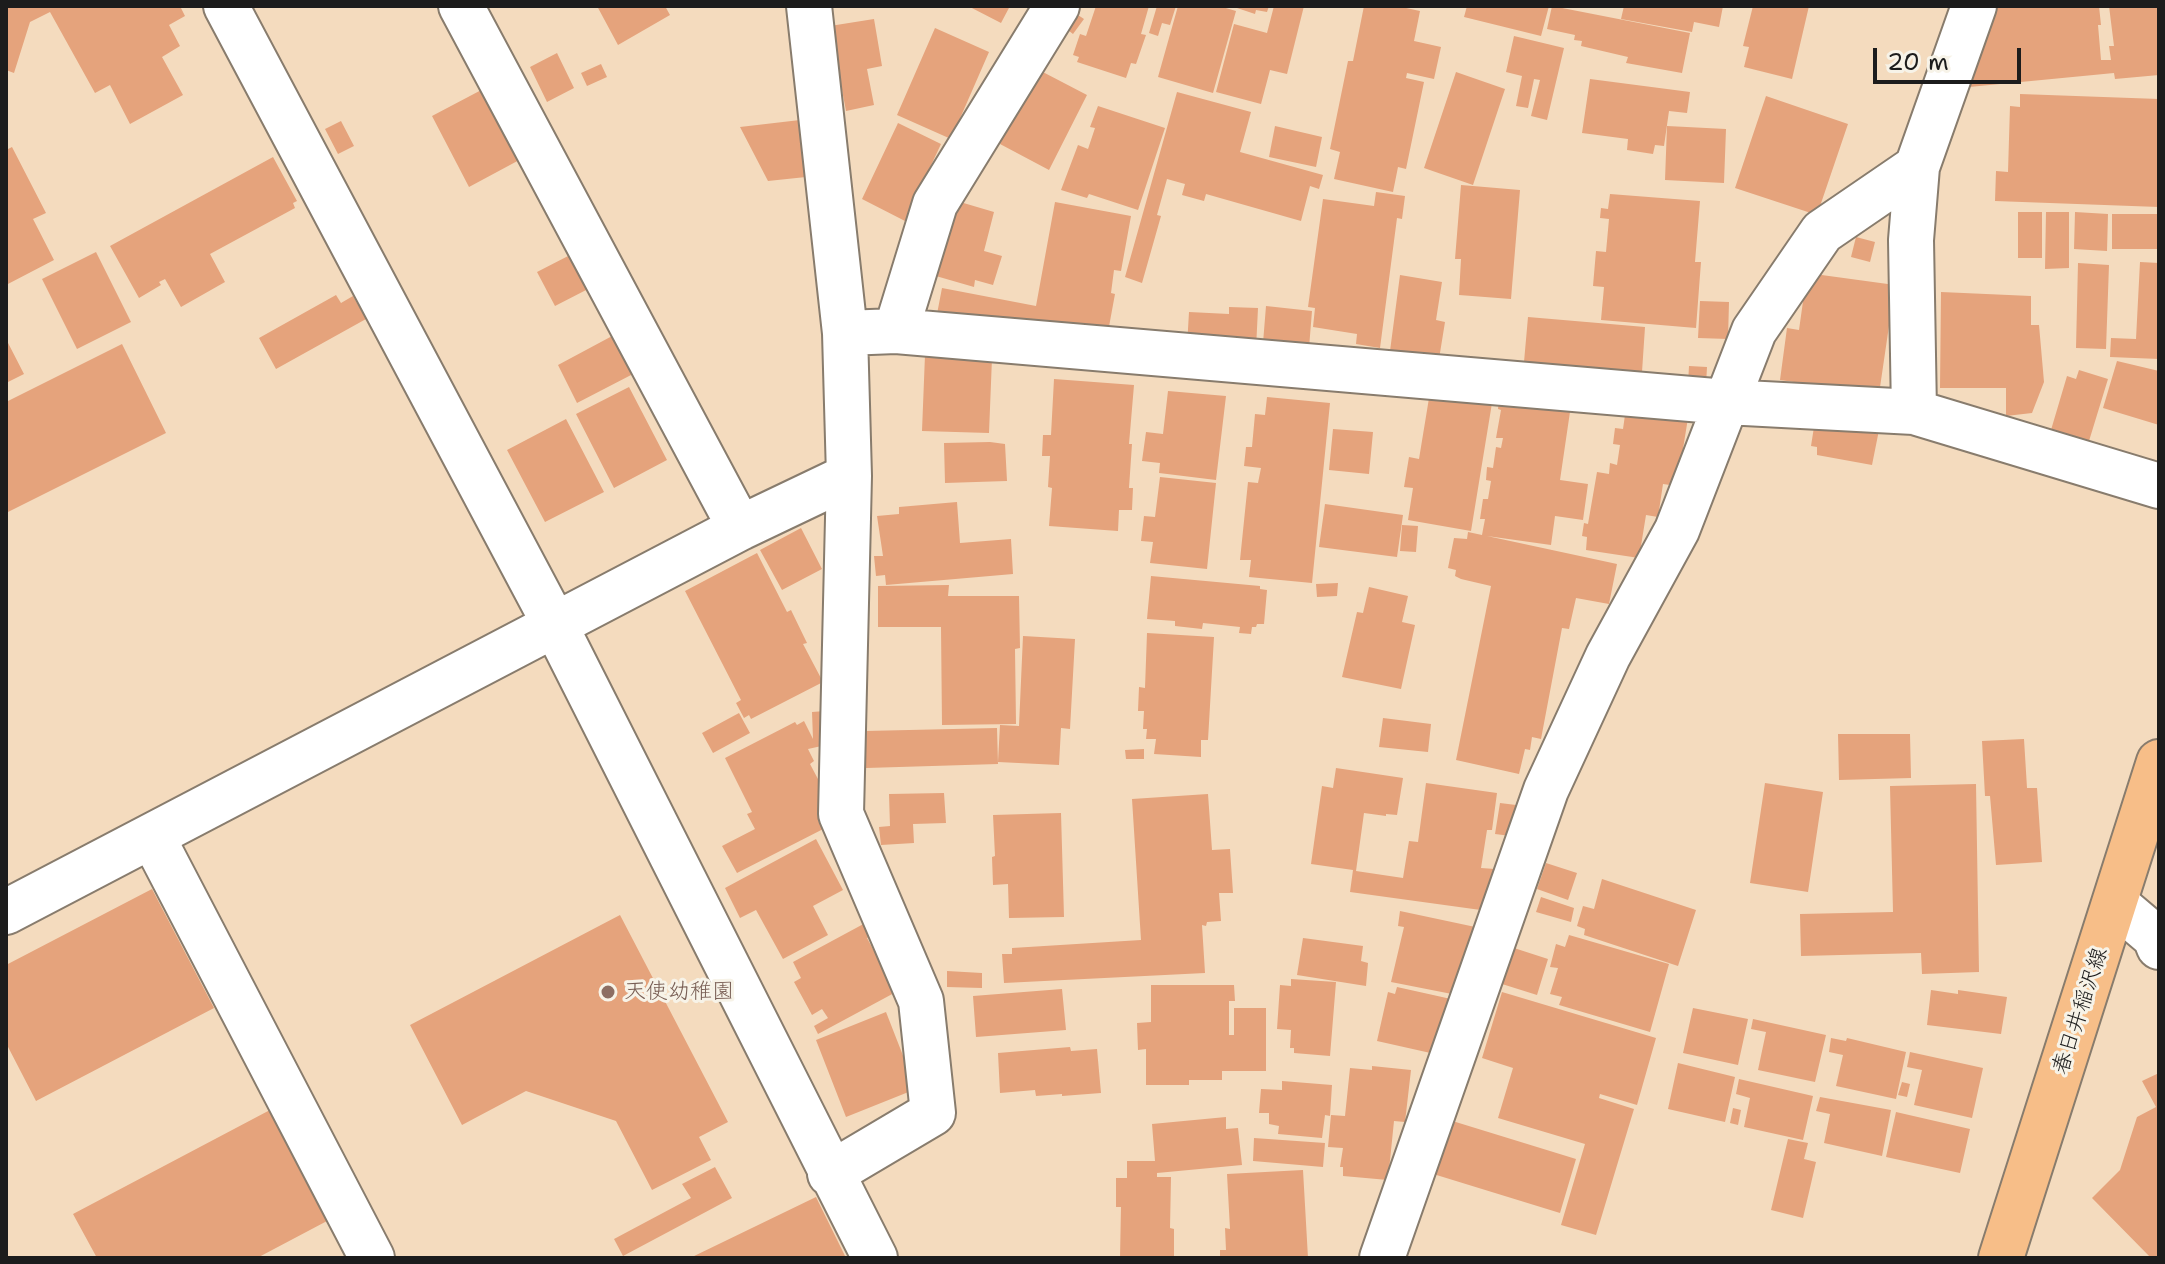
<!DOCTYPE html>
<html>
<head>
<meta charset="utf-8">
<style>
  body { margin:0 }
  #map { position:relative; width:2165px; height:1264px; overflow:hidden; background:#f4dbbe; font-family:"Shantell Sans",sans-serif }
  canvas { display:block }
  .frame { position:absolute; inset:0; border:8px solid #1c1c1c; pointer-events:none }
  .scale { position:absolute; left:1873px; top:48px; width:148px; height:36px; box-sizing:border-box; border:4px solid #1c1c1c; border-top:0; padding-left:10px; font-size:24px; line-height:28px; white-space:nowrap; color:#1c1c1c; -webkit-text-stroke:6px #f7f3e8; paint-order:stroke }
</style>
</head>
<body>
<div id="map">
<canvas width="2165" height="1264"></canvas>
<div class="frame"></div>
<div class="scale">20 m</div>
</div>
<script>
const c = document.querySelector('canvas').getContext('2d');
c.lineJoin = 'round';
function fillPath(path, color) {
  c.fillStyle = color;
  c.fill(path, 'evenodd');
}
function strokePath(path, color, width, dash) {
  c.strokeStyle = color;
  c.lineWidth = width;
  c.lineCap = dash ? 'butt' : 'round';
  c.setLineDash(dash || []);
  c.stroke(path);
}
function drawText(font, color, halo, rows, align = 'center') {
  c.font = font + ' "Shantell Sans","Klee One",sans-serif';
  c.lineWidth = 6;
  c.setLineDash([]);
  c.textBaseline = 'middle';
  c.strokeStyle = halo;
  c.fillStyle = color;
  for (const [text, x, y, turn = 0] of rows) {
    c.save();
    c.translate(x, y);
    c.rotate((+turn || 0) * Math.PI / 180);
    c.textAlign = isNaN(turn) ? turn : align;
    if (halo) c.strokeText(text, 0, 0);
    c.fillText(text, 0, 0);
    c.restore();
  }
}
fillPath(new Path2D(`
  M6,6H180L185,16L169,25L180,46L162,57L183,95L130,124L110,85L95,93L50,12L30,22L14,73L6,70Z
  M597,6H665L670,15L618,45Z
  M968,6H1010L1001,23Z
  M1096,6H1149L1141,34L1146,35L1136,64L1131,63L1126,78L1077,62L1079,57L1073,55L1080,34L1086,36Z
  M1157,6H1176L1170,25L1162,23L1158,36L1149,33Z
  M1178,6H1219L1236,11L1213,93L1158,77Z
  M1231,6H1269L1267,12L1256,10L1255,14Z
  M1274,6H1304L1287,74L1270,70L1261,104L1216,92L1234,24L1267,33Z
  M1364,6H1397L1420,11L1414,41L1441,47L1434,79L1407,73L1406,78L1424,82L1406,169L1398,167L1393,192L1334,179L1340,152L1330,149L1348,61H1353Z
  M1467,6H1549L1541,36L1464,17Z
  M1552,6L1690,33L1682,73L1626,63L1628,57L1581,46L1582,41L1574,40L1575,35L1547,29Z
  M1624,6H1723L1719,27L1694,22L1692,32L1621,19Z
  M1753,6H1809L1792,79L1744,67L1749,47L1743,46Z
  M1995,6H2099L2101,25H2098L2101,60H2111L2109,46H2114L2109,6H2159V75L2115,79L2114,73L1969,87Z
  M1075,13L1084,19L1073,34L1064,27Z
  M874,19L882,66L867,69L874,105L846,111L830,26Z
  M935,28L989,52L951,139L897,115Z
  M1514,36L1564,48L1547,120L1531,116L1540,80L1534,79L1528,108L1516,106L1522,76L1506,72Z
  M557,53L574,88L547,102L530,67Z
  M601,64L607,77L587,86L581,73Z
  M1039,70L1087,95L1049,170L1000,144L1003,137L998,133Z
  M1456,72L1505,89L1473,185L1424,168Z
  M1590,79L1690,92L1687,113L1669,111L1664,146L1655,145L1653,154L1627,150L1628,139L1582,133Z
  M487,87L523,158L469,187L432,116Z
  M1177,92L1251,112L1240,152L1323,175L1319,189L1310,186L1301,221L1206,194L1204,201L1182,195L1185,184L1167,179L1157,215L1161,216L1142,283L1125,277Z
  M2020,94L2159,99V207L1995,201L1996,171L2008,172L2010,106L2020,107Z
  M1766,96L1848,124L1817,215L1735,188Z
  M1098,106L1165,128L1138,210L1089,194L1087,198L1061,190L1078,145L1088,149L1095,128L1090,127Z
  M800,120L806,177L768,181L740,127Z
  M341,121L354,146L338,154L325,129Z
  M898,123L941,144L905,221L862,199Z
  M1275,126L1322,137L1316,167L1269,157Z
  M1667,126L1726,129L1724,183L1665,180Z
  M12,147L46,213L33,219L54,260L6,285V150Z
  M273,157L297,201L293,203L295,208L210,254L225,282L181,307L165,279L159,282L161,285L139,298L110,246Z
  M1461,185L1520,190L1511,299L1459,295L1461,259H1455Z
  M1376,192L1405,196L1402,219L1397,218L1380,348L1356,344L1357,334L1313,327L1315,308L1308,307L1323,199L1374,206Z
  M1610,194L1700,201L1695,262H1701L1696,328L1601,320L1604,287L1593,286L1596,251L1606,252L1609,219L1600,218L1601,208L1608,209Z
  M950,199L994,212L984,251L1002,256L993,285L975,280L974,287L929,274Z
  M1055,202L1131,216L1121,271L1114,270L1111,293L1115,294L1108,332L937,314L942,288L1036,306Z
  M2018,212H2042V258H2018Z
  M2046,212H2069V268L2045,269Z
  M2075,212L2108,214L2107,251L2074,249Z
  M2112,214H2159V249H2112Z
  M1856,237L1875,242L1870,262L1851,257Z
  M96,252L131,322L77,349L42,279Z
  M572,254L590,288L555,306L537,272Z
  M2140,262L2159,263V359L2110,357L2111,338L2136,339Z
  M2078,263L2109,265L2106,349L2076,348Z
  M1807,273L1895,285L1879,394L1780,380L1787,328L1799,330Z
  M1400,275L1442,282L1436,320L1445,322L1439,359L1390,351Z
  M1941,292L2031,296V325H2039L2044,382L2032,413L2006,416V388H1940Z
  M336,295L341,303L353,296L366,319L276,369L259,338Z
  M1700,301L1729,302L1728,339L1698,338Z
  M1266,306L1312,311L1309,348L1263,343Z
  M1229,307L1258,308L1256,349L1187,346L1189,312L1229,314Z
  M1528,317L1645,327L1642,372L1524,362Z
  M614,335L633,374L577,403L558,365Z
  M6,339L24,374L6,383Z
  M122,344L166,433L6,513V402Z
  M925,355L992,358L989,433L922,431Z
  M2117,361L2159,371V425L2103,408Z
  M1689,366L1707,367L1706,385L1688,384Z
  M2079,370L2108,379L2089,441L2051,430L2067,376L2076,379Z
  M1054,379L1134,385L1129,444H1132L1129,488H1133L1132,510H1119L1118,531L1049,526L1052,488L1048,487L1050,456H1042L1043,435H1051Z
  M629,387L667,460L614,488L576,414Z
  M1168,391L1226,396L1216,480L1159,473L1160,463L1142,461L1146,432L1163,434Z
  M1430,392L1492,403L1471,531L1408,520L1413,488L1404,487L1409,457L1419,459Z
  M1267,397L1330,403L1312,583L1249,577L1251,560H1240L1248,482L1258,483L1261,468L1244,466L1246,447H1252L1255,414L1265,415Z
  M1499,399L1571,405L1560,480L1588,484L1583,520L1555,516L1551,545L1487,536L1617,564L1609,604L1576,598L1569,629L1562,628L1541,739L1532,737L1530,750L1525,749L1519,774L1456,760L1491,586L1461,579L1455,576L1456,570L1448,568L1454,538L1467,539L1468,532L1482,535L1485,519H1480L1483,499H1488L1491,481L1486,480L1487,467L1493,468L1496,447L1501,448L1503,438H1496L1501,410L1498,409Z
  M1626,408L1688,418L1677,486L1663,484L1658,517L1646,515L1639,558L1586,550L1587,537L1582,536L1584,523L1588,524L1597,472L1609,474L1610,463L1617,465L1620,445L1613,444L1615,428L1623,429Z
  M566,419L604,492L545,522L507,450Z
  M1814,427L1879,430L1872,465L1817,455V447L1811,446Z
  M1333,429L1373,432L1369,474L1329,470Z
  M990,442L1005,444L1007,481L945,483L944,443Z
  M1160,477L1216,483L1207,569L1150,563L1153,542L1141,541L1144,516L1155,517Z
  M957,502L960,543L1011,539L1013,574L886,585L885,575L876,576L874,556H883L877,516L899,514V507Z
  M1325,504L1403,515L1397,557L1319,547Z
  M1402,525L1418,526L1416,552L1400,551Z
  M801,528L822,569L782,590L760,550Z
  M757,553L787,612L791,610L807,643L803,644L823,682L751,719L749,715L744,718L736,703L741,700L685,591Z
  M1151,576L1260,586V589L1267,590L1264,624H1257L1256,627H1252L1251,634L1239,633L1240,627L1203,623L1202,629L1175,626V621L1147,619Z
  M1338,583L1337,596L1317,597L1316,584Z
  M949,585L948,596H1019L1020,648L1015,649L1016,724L942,725L941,627H878V586Z
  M1369,587L1408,596L1402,622L1415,625L1401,689L1342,677L1357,612L1363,613Z
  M1147,633L1214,637L1208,740H1201V757L1154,754L1156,739H1146L1147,729H1143L1144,711H1138L1139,687L1145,688Z
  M1023,636L1075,639L1070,729L1061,728L1059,765L998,762L1000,725L1019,726Z
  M825,711L826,745L808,749L814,761L810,764L827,796L833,824L737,873L722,846L755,829L747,814L752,812L725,758L795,722L797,725L804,721L813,739L812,712Z
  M739,713L750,733L713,753L702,733Z
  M1383,718L1431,724L1428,752L1379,747Z
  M997,728L998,764L866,768L865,731Z
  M1838,734H1910L1911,778L1839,780Z
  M2024,739L2027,788H2037L2042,862L1996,865L1990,796H1985L1982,741Z
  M1144,749V759H1126L1125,750Z
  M1336,768L1403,778L1397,815L1386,814V816L1364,813L1356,871L1403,878L1409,841L1418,842L1426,783L1497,793L1492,830H1487L1481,868L1495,869L1488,911L1350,892L1353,870L1311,864L1322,786L1333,788Z
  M1765,783L1823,792L1808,892L1750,883Z
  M1976,784L1979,972L1922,974L1921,953L1801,956L1800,914L1893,912L1890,786Z
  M944,793L946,823L913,824L914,843L881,845L879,827L890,826L889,794Z
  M1208,794L1212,850L1230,849L1233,893H1219L1221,921L1207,922L1206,926L1202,925L1205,973L1004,983L1002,954H1012V948L1141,940L1132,799Z
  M1500,803L1516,805L1511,836L1495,834Z
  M1061,813L1064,917L1009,918L1008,884L993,885L992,857L995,856L993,815Z
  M816,839L843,890L813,906L828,935L783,959L756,910L740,918L725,888Z
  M1546,863L1577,873L1568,900L1537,889Z
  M1602,879L1696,910L1678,966L1584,935L1585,929L1577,926L1583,906L1594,909Z
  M152,889L214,1008L36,1101L6,1043V965Z
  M1541,897L1574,908L1571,922L1536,912Z
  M1400,911L1480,928L1457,995L1391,982L1404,927L1398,926Z
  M620,915L728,1122L699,1137L711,1160L652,1190L616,1121L526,1091L462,1125L410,1025Z
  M869,921L875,934L867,938L896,992L818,1034L814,1026L828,1018L822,1009L812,1015L794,982L801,978L793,962Z
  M1569,935L1669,964L1650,1032L1559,1005L1562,997L1550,994L1558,968L1550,967L1556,944L1565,947Z
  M1303,938L1363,946L1361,961L1368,963L1366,986L1297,975Z
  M1514,948L1548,959L1537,995L1502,984Z
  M947,971L982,973V988L947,987Z
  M1291,979L1336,982L1330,1056L1294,1053V1048H1290L1291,1030L1277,1029L1280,985L1291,986Z
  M1151,985H1234L1235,1001H1229V1035H1234V1008H1266V1071H1222V1080H1189V1085H1146V1049L1138,1050L1137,1023L1151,1022Z
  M1397,987L1451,999L1447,1021L1442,1019L1435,1054L1377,1041L1388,992L1395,994Z
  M1062,989L1066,1030L976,1037L973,996Z
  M1931,990L1958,994V990L2007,997L2001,1034L1927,1025Z
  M1502,992L1656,1038L1637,1105L1600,1094L1599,1098L1634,1109L1596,1235L1561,1225L1585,1144L1498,1118L1513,1068L1482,1058Z
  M1693,1008L1748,1019L1738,1065L1683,1053Z
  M886,1012L916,1089L846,1117L816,1040Z
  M1753,1019L1826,1035L1815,1082L1758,1070L1766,1032L1751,1029Z
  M1831,1038L1846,1041L1847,1038L1906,1052L1896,1099L1836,1086L1843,1055L1829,1052Z
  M1070,1047L1071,1051L1097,1049L1101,1093L1062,1096V1094L1036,1096L1035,1090L1000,1093L998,1053Z
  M1910,1052L1983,1068L1972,1118L1914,1105L1922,1070L1907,1067Z
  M1678,1063L1735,1077L1725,1122L1668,1109Z
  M1372,1066L1411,1070L1405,1122L1394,1121L1388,1180L1343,1176V1167H1340L1343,1148L1328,1147L1331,1115L1345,1116L1350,1068L1372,1070Z
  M2159,1073V1258H2151L2092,1198L2120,1170L2137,1117L2156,1107L2142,1081Z
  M1739,1079L1813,1096L1803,1140L1744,1127L1750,1098L1736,1094Z
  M1282,1081L1332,1085L1330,1116L1325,1115L1322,1138L1278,1134L1279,1126L1269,1124V1113H1259L1261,1089L1282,1090Z
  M1902,1082L1910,1084L1907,1097L1898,1095Z
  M1820,1097L1891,1110L1882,1156L1824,1143L1830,1114L1816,1111Z
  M1733,1108L1741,1110L1738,1125L1730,1123Z
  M270,1110L327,1221L257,1258H97L73,1214Z
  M1896,1112L1970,1129L1960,1173L1886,1157Z
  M1226,1117V1129L1238,1128L1242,1165L1157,1173V1177H1171L1170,1228L1174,1229V1258H1120L1121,1207H1116V1178H1127V1161H1155L1152,1124Z
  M1446,1119L1576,1159L1560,1213L1430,1173Z
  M1254,1138L1325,1143L1323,1167L1253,1161Z
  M1788,1139L1808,1143L1804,1159L1816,1162L1803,1218L1771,1210Z
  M715,1167L732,1198L623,1256L614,1239L691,1198L682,1184Z
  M1303,1170L1308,1258H1220V1250H1226L1225,1228L1230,1229L1227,1174Z
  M816,1197L846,1258H690Z`), '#e5a37c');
const minor = new Path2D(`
  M226,6L555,625L875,1258
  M461,6L740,528
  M809,6L845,333L849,476L841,814L921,1001L933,1113L830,1174
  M1974,6L1917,167L1911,240L1914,412L2159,486
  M896,331L935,204L1057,6
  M845,333L896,331L1726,402L1914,412
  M152,836L372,1258
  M2116,904L2155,937L2159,947
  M6,912L740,528L849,476
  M1382,1258L1546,790L1608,656L1677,530L1754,331L1822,232L1917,167`);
const major = new Path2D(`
  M2001,1258L2159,762`);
strokePath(minor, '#887c6d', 48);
strokePath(major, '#887c6d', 48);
strokePath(minor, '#fff', 44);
strokePath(major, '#f7be88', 44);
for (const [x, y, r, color] of [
  [608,992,8,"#8d6e63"]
]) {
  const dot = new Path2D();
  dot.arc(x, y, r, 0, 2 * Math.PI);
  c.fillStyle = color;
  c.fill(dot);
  strokePath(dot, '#f7f3e8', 3);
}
drawText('22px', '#785e54', '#f7f3e8', [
  ["天使幼稚園",624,992]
], 'left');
drawText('22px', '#1c1c1c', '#f7f3e8', [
  ["春日井稲沢線",2081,1011,-72]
]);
</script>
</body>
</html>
